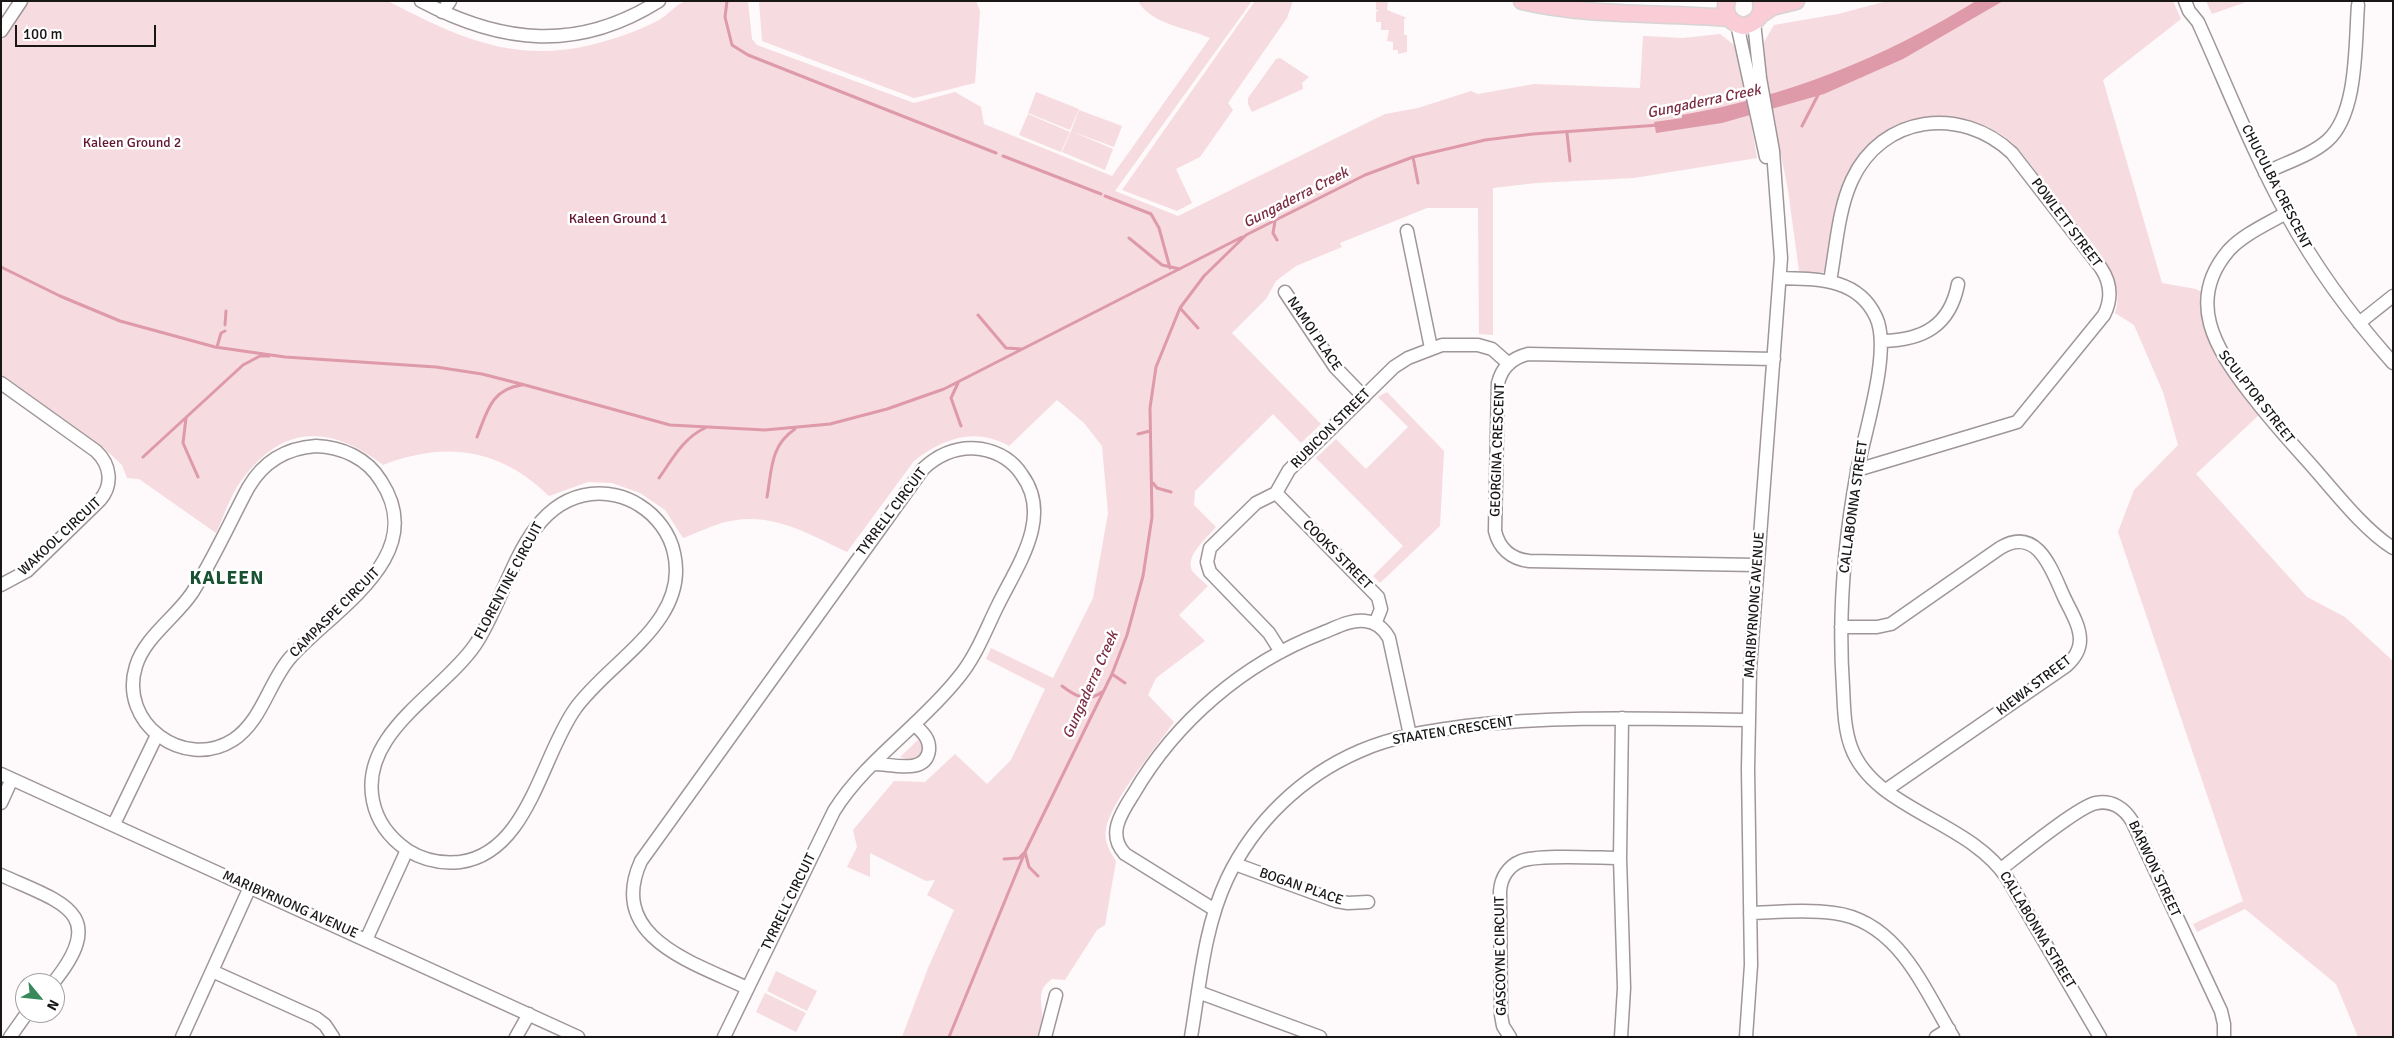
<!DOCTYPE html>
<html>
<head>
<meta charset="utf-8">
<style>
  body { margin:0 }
  #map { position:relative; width:2394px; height:1038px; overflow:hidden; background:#fef9fa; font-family:Signika,sans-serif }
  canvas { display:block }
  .frame { position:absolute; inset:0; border:2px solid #191616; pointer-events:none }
  .north { position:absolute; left:15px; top:973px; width:50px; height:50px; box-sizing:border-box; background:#fff; border:1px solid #a3a2a2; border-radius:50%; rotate:118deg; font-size:14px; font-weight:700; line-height:20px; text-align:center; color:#191616 }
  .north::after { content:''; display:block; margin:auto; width:18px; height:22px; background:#37885a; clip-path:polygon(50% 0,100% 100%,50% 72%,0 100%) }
  .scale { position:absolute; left:15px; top:25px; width:141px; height:22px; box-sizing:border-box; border:2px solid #191616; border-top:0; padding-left:6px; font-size:15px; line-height:18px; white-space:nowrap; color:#191616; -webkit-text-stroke:4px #fff; paint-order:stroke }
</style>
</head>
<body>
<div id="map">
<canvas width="2394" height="1038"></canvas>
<div class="frame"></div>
<div class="north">N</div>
<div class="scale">100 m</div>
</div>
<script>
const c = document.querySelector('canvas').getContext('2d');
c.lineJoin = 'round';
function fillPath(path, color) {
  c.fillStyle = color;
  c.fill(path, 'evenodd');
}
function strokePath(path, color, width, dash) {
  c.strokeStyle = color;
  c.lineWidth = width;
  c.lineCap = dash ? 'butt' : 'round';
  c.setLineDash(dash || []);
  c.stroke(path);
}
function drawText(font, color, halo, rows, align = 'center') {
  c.font = font + ' Signika,sans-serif';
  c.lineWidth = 5;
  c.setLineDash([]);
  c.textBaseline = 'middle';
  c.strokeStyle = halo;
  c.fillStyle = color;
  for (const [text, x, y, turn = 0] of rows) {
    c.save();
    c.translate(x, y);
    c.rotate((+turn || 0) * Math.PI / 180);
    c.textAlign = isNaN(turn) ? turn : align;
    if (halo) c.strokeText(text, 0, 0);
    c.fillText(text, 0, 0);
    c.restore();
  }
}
fillPath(new Path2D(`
  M29,1H388C461,39 518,66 602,42C620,37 643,29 659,20C668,15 677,3 687,1C706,0 729,1 748,1L752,39L757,45L914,103L955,92L981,107L984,124L1112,176L1210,38C1188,28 1150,24 1138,1H1252L1115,191L1178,216L1385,114L1418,108L1471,91L1478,94L1534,84L1640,88L1643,36L1683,38L1720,34L1734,45L1744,81L1757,158L1634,178L1536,183L1493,188V335L1479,334L1478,208H1427L1340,243L1342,247L1296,266L1276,281L1266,299L1232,333L1321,424L1301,443L1273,414L1195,491L1194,505L1216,527C1207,538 1183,557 1193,572C1197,577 1203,581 1208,586L1179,615L1205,641L1156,678L1148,695L1174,722C1157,746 1110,802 1106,829C1104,842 1109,850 1116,861L1105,925L1097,930L1065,980L1052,979C1038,989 1041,997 1042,1012C1043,1020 1039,1029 1037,1037H902L928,968L954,910L927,895L935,880L926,881L870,853V877L847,867L857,847L853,830L894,781L925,782L955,754L987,784L1011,760L1045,689L986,659L991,648L1053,678L1093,598L1108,513L1102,446L1084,423L1057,400L1009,446C975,427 944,438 914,461L847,552C809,534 773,512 730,521C715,524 699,532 683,538L665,510L640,493L612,483L588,482L549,496C499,448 446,441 383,465C330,424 282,424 241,481C230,496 224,516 216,533L139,479L127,478L122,465L104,448L1,374V42Z
  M759,1H976L980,11L975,83L914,98L762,41Z
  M1255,1H1293L1287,18L1228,103L1233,110L1200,157L1176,169L1192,203L1177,211L1122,190Z
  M1376,1H1388L1387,10L1407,18L1404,19V35H1407V52L1398,54V50H1393V42L1387,41L1389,30H1381V22H1376V12L1379,10H1376Z
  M1887,1H2173L2181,19L2103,80L2162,283L2196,289L2205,294L2211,344L2220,362L2260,414L2196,474L2307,597L2345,617L2393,661V1037H2358L2336,984L2245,909L2197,932L2193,924L2243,901L2118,532L2134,490L2178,445L2163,392L2134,325L2115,313C2129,276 2083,233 2061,206C2048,189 2024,152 2009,140C1961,104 1897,111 1859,157L1827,267L1824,272L1815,274L1799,271L1788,190L1765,77L1764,42L1774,25L1838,14Z
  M2206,1H2249L2212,14Z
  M1280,58L1309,77L1302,83L1303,89L1252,112L1248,104V98L1276,59Z
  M1036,92L1079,109L1070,130L1028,113Z
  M1079,110L1122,126L1114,147L1071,131Z
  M1028,114L1070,132L1061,152L1019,135Z
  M1071,131L1113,149L1105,170L1062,152Z
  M1387,392L1444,451L1440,526L1380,583L1373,576L1403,546L1316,458L1336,439L1366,469L1408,427L1378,397Z
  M919,739L923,749L919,756L912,760L900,757Z
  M776,971L817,991L807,1011L767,991Z
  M765,993L806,1013L796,1032L756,1012Z`), '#f6dbe0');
fillPath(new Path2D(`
  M1976,1H2003L1903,59L1824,94L1722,123L1656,133L1654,122L1682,118V115C1787,97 1885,57 1976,1Z`), '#de9aa8');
strokePath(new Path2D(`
  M727,1L725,17L732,45L748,55L996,153
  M1802,126L1819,93
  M1567,133L1570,161
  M1003,156L1101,194
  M1413,157L1418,183
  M1105,196L1151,214L1159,228L1170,268
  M1275,221L1273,233L1277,240
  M1129,238L1162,265L1180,269
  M1,267L60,296L120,321L215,347L285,357L436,367L482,374L525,385L670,425L765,430L830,424L887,409L944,389L1242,237
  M1180,308L1198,328
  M978,315L1006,348L1022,349
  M225,325L226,311
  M217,347L221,333L225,331
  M958,383L951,398L961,426
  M186,418L183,443L198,477
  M1138,434L1150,431
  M477,437C487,412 491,389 522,385
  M143,457L243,365L260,356H269
  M659,478C672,460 683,438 705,428
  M1153,483L1157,488L1171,492
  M767,497C772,469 770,446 795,429
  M1112,674L1125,683
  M1062,686C1075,696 1087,703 1102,692
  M1004,859L1019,858L1025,852L1029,867L1038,876
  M949,1037L1025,852L1112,674L1127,635L1143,576L1152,517L1150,408L1156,367L1180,308L1204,276L1246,235L1365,175L1413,157L1485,140L1533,134L1659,125`), '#de9aa8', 3);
const minor = new Path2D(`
  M421,1C502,44 578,52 659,1
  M2185,1L2189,11L2198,22C2227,86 2253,153 2287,215C2316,268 2352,317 2393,363
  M442,12L450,1
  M1737,24L1766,157
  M1,31L21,1
  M2265,173C2285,163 2311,155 2327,141C2358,114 2355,44 2358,5
  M2286,213C2267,224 2244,234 2229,250C2185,301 2216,349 2249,392C2266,414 2284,435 2303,456C2329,484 2361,528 2393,548
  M1407,231L1431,348
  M1781,278C1818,279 1858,278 1876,317C1892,350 1864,434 1857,472C1844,543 1838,615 1843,687C1844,706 1844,728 1851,747C1874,810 1969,820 2007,878L2100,1037
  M1830,281C1836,249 1838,210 1852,180C1882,115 1961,105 2012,153L2101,268C2111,283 2112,299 2104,315L2017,422L1857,470
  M1285,292L1335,367L1364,397
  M2359,323L2393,296
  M1883,341C1923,340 1950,326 1958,284
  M1,383L96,451C111,465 113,485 100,500L27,571L1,585
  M316,446C342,447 367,458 381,481C431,557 332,610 290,658C269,682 262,721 233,740C184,771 118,723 136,666C145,637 175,618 192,593C213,560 230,522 248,488C263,462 286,448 316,446Z
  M1276,493L1378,597L1381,609L1375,624
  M1756,565L1529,561C1511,559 1499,548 1495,531L1498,383C1502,367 1512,358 1528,354L1774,359
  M1841,627H1877L1891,624L2000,548C2038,525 2052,571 2064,597C2070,610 2080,625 2080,640C2080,651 2074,659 2066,666L1886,790
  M1281,652L1269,633L1210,572L1207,562L1210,548L1256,503L1276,493L1289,470L1394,367L1408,358L1442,345H1478L1492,349L1509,364
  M875,764C892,764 926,775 929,750C930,738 922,732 914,724
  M1,774L578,1037
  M1,803L12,779
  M114,824L157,735
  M1235,864L1336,901L1348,903L1368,902
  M2001,869C2019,855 2079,806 2096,803C2112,800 2124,808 2132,821L2221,1011L2224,1024V1037
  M1,875C60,902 111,912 53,983
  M1215,910L1125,854C1106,834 1122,812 1134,793C1176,721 1244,663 1322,633C1335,628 1351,619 1365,621C1376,622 1384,629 1389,638L1410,735
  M1750,913C1778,912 1807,909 1834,913C1898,921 1924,989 1953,1037
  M366,940L407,850C390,838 377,821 373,801C359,733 442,693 475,645C509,596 521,502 591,494C607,492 625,496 639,505C657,516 670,534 674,553C690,622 609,661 575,709C541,757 528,853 460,862C441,864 423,860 407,850
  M212,971L316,1018L325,1025L333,1037
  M1198,992L1320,1037
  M10,1037L27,1013
  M182,1037L250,887
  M516,1037L529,1014
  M724,1037L834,811C866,760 921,725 958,678C976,657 986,629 998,605C1017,566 1053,517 1022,475C1013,461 998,452 981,449C959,446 939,454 923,469L641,861C606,938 695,963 747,988
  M1045,1037L1056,995
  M1191,1037C1200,984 1204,928 1227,879C1254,822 1302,776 1360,751C1394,736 1430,731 1466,726C1560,715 1654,719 1749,720
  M1510,1037L1503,1026L1501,1015L1500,891C1501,878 1508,866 1521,861C1538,854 1599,858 1620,858
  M1621,1037L1624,988L1620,858L1622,718
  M1746,1037L1751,965L1748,769L1750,669L1781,258L1773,151L1760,78L1754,22
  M1936,1037L1949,1029`);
const major = new Path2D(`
  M1522,1C1590,17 1659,12 1729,18
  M1727,1C1723,14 1730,23 1743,26C1756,24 1764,15 1761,1
  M1760,15L1772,7L1796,1`);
strokePath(minor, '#9f9698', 15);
strokePath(major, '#d6d5d5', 19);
strokePath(minor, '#fff', 12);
strokePath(major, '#faccd6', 16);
drawText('14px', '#63142f', '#fff', [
  ["Kaleen Ground 2",132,143],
  ["Kaleen Ground 1",618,219]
]);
drawText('14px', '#191616', '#fff', [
  ["CHUCULBA CRESCENT",2276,187,63],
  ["POWLETT STREET",2066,223,53],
  ["NAMOI PLACE",1314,334,56],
  ["SCULPTOR STREET",2256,397,52],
  ["RUBICON STREET",1331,429,-45],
  ["GEORGINA CRESCENT",1498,450,-88],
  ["CALLABONNA STREET",1854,507,-82],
  ["TYRRELL CIRCUIT",892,512,-53],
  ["WAKOOL CIRCUIT",60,537,-43],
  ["COOKS STREET",1337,555,45],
  ["FLORENTINE CIRCUIT",509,581,-62],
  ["MARIBYRNONG AVENUE",1755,605,-86],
  ["CAMPASPE CIRCUIT",335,613,-45],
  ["KIEWA STREET",2034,686,-37],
  ["STAATEN CRESCENT",1453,731,-9],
  ["BARWON STREET",2154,869,65],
  ["BOGAN PLACE",1301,887,19],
  ["TYRRELL CIRCUIT",789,902,-64],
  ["MARIBYRNONG AVENUE",290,905,24],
  ["CALLABONNA STREET",2037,930,59],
  ["GASCOYNE CIRCUIT",1501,956,-91]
]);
drawText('italic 15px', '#7c2c43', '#fff', [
  ["Gungaderra Creek",1704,102,-12],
  ["Gungaderra Creek",1296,198,-27],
  ["Gungaderra Creek",1091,685,-66]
]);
c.letterSpacing = '1px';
drawText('bold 19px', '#195232', '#fff', [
  ["KALEEN",227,579]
]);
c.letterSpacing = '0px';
</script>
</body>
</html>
